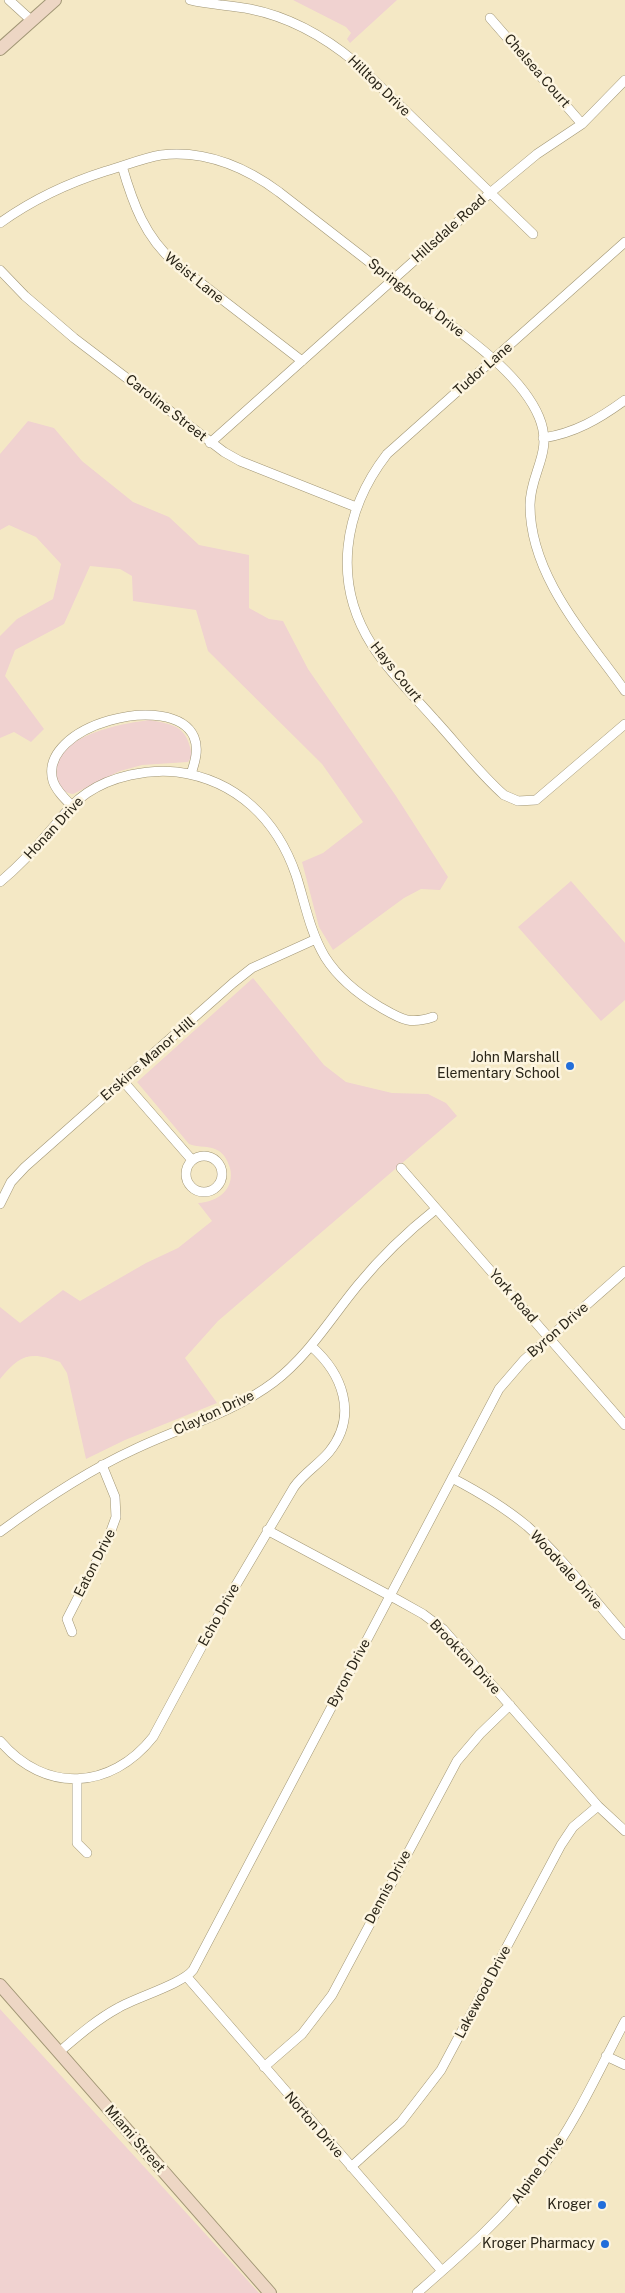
<!DOCTYPE html>
<html>
<head>
<meta charset="utf-8">
<style>
  body { margin:0 }
  canvas { display:block; background:#f4e8c5 }
</style>
</head>
<body>
<canvas width="625" height="2293"></canvas>
<script>
const c = document.querySelector('canvas').getContext('2d');
c.lineJoin = 'round';
function fillPath(path, color) {
  c.fillStyle = color;
  c.fill(path, 'evenodd');
}
function strokePath(path, color, width, dash) {
  c.strokeStyle = color;
  c.lineWidth = width;
  c.lineCap = dash ? 'butt' : 'round';
  c.setLineDash(dash || []);
  c.stroke(path);
}
function drawText(font, color, halo, rows, align = 'center') {
  c.font = font + ' "Public Sans",sans-serif';
  c.lineWidth = 5;
  c.setLineDash([]);
  c.textBaseline = 'middle';
  c.strokeStyle = halo;
  c.fillStyle = color;
  for (const [text, x, y, turn = 0] of rows) {
    c.save();
    c.translate(x, y);
    c.rotate((+turn || 0) * Math.PI / 180);
    c.textAlign = isNaN(turn) ? turn : align;
    if (halo) c.strokeText(text, 0, 0);
    c.fillText(text, 0, 0);
    c.restore();
  }
}
fillPath(new Path2D(`
  M293,0H397L350,43L347,39L351,33L346,27Z
  M28,421L54,428L82,461L133,502L169,517L199,545L249,555V608L269,619L283,621L308,669L396,796L448,877L440,890L421,889L404,898L333,950L319,927L302,862L323,853L363,822L322,764L208,651L196,610L133,601L132,576L120,569L90,566L64,624L15,650L5,676L44,729L31,742L14,732L0,738V636L17,619L53,599L61,564L36,537L9,525L0,530V454Z
  M150,720C177,725 187,727 192,756L188,762L142,765L120,771L73,794C65,793 59,788 57,780C44,737 123,723 150,720Z
  M571,881L625,943V1000L601,1021L518,927Z
  M253,978L324,1065L346,1082L392,1093L428,1094L446,1103L457,1116L218,1321L185,1358L217,1403L125,1440L86,1459L67,1373L60,1362C31,1351 20,1354 0,1379V1307L20,1323L63,1290L80,1301L146,1263L178,1248L212,1221L198,1203C218,1202 235,1189 230,1168C228,1162 225,1155 219,1151C210,1145 199,1148 189,1144L137,1082Z
  M0,2009L232,2263L259,2293H0Z`), '#f0d2d0');
const street = new Path2D(`
  M9,0L32,21
  M190,0C210,5 230,5 250,9C290,17 325,37 355,62L533,234
  M490,18L582,124
  M122,166C133,204 145,237 175,263L302,361
  M0,223C32,200 68,183 106,171C124,166 143,158 161,155C205,150 245,167 279,192C328,230 377,268 426,306C463,335 520,372 539,417C554,453 530,472 530,505C530,576 586,636 625,691
  M625,242L387,454C343,511 332,582 372,645C389,672 414,696 435,720C458,745 479,773 504,795L518,801L536,800L625,724
  M0,270L25,296L74,338L224,452L240,461L356,507
  M543,438C575,433 599,419 625,400
  M210,443L490,193L537,154L582,124L625,80
  M71,805C64,798 56,790 53,781C37,725 173,690 194,737C199,749 195,762 191,774
  M0,882C18,867 35,849 50,831C62,817 72,803 87,793C112,776 147,769 177,772C237,780 277,820 296,875C305,903 310,932 325,957C339,979 358,994 380,1007C401,1019 409,1025 433,1017
  M123,1081L192,1160
  M186 1174a18 18 0 1 1 36 0a18 18 0 1 1-36 0Z
  M401,1168L625,1425
  M0,1204L11,1182L25,1167L233,983L252,968L316,939
  M452,1478C479,1492 504,1507 527,1526C563,1558 593,1599 625,1635
  M267,1530L398,1600L423,1614L443,1629L598,1806L625,1831
  M0,1532C42,1501 87,1471 135,1449C181,1427 233,1413 274,1382C309,1355 330,1319 358,1285C381,1257 407,1232 436,1209
  M72,1632L67,1619L108,1539L116,1517L115,1497L102,1465
  M0,1741C45,1794 111,1790 153,1737L223,1607L294,1487C304,1473 318,1465 329,1452C359,1415 342,1373 311,1346
  M77,1780V1843L87,1853
  M187,1977L442,2271
  M59,2052C78,2036 96,2020 118,2008C137,1997 182,1984 193,1970L499,1389L524,1360L625,1271
  M606,2056L625,2065
  M264,2067L302,2034L332,1995L457,1761L480,1734L510,1705
  M351,2167L401,2122L441,2070L561,1845L573,1827L598,1806
  M417,2293C463,2253 507,2215 543,2166C576,2122 599,2070 625,2021`);
const secondary = new Path2D(`
  M0,49L55,0
  M0,1985L270,2293`);
strokePath(street, '#a19675', 10);
strokePath(secondary, '#a19675', 14);
strokePath(street, '#fff', 9);
strokePath(secondary, '#edd6c4', 12);
for (const [x, y, r, color] of [
  [570,1066,5,"#226eda"],
  [602,2205,5,"#226eda"],
  [605,2244,5,"#226eda"]
]) {
  const dot = new Path2D();
  dot.arc(x, y, r, 0, 2 * Math.PI);
  c.fillStyle = color;
  c.fill(dot);
  strokePath(dot, '#fdf5e0', 2);
}
drawText('14px', '#2a2518', '#fdf5e0', [
  ["Chelsea Court",537,71,49],
  ["Hilltop Drive",379,86,44],
  ["Hillsdale Road",449,229,-42],
  ["Weist Lane",194,278,39],
  ["Springbrook Drive",416,298,38],
  ["Tudor Lane",483,369,-41],
  ["Caroline Street",166,408,38],
  ["Hays Court",396,672,51],
  ["Honan Drive",54,828,-47],
  ["Erskine Manor Hill",148,1059,-41],
  ["York Road",513,1296,49],
  ["Byron Drive",558,1330,-41],
  ["Clayton Drive",214,1413,-25],
  ["Eaton Drive",95,1563,-63],
  ["Woodvale Drive",566,1570,48],
  ["Echo Drive",219,1615,-61],
  ["Brookton Drive",465,1657,47],
  ["Byron Drive",349,1673,-62],
  ["Dennis Drive",388,1887,-62],
  ["Lakewood Drive",483,1992,-62],
  ["Norton Drive",314,2125,49],
  ["Miami Street",135,2139,49],
  ["Alpine Drive",538,2170,-54]
]);
drawText('14px', '#2a2518', '#fdf5e0', [
  ["John Marshall",560,1058],
  ["Elementary School",560,1074],
  ["Kroger",592,2205],
  ["Kroger Pharmacy",595,2244]
], 'right');
</script>
</body>
</html>
